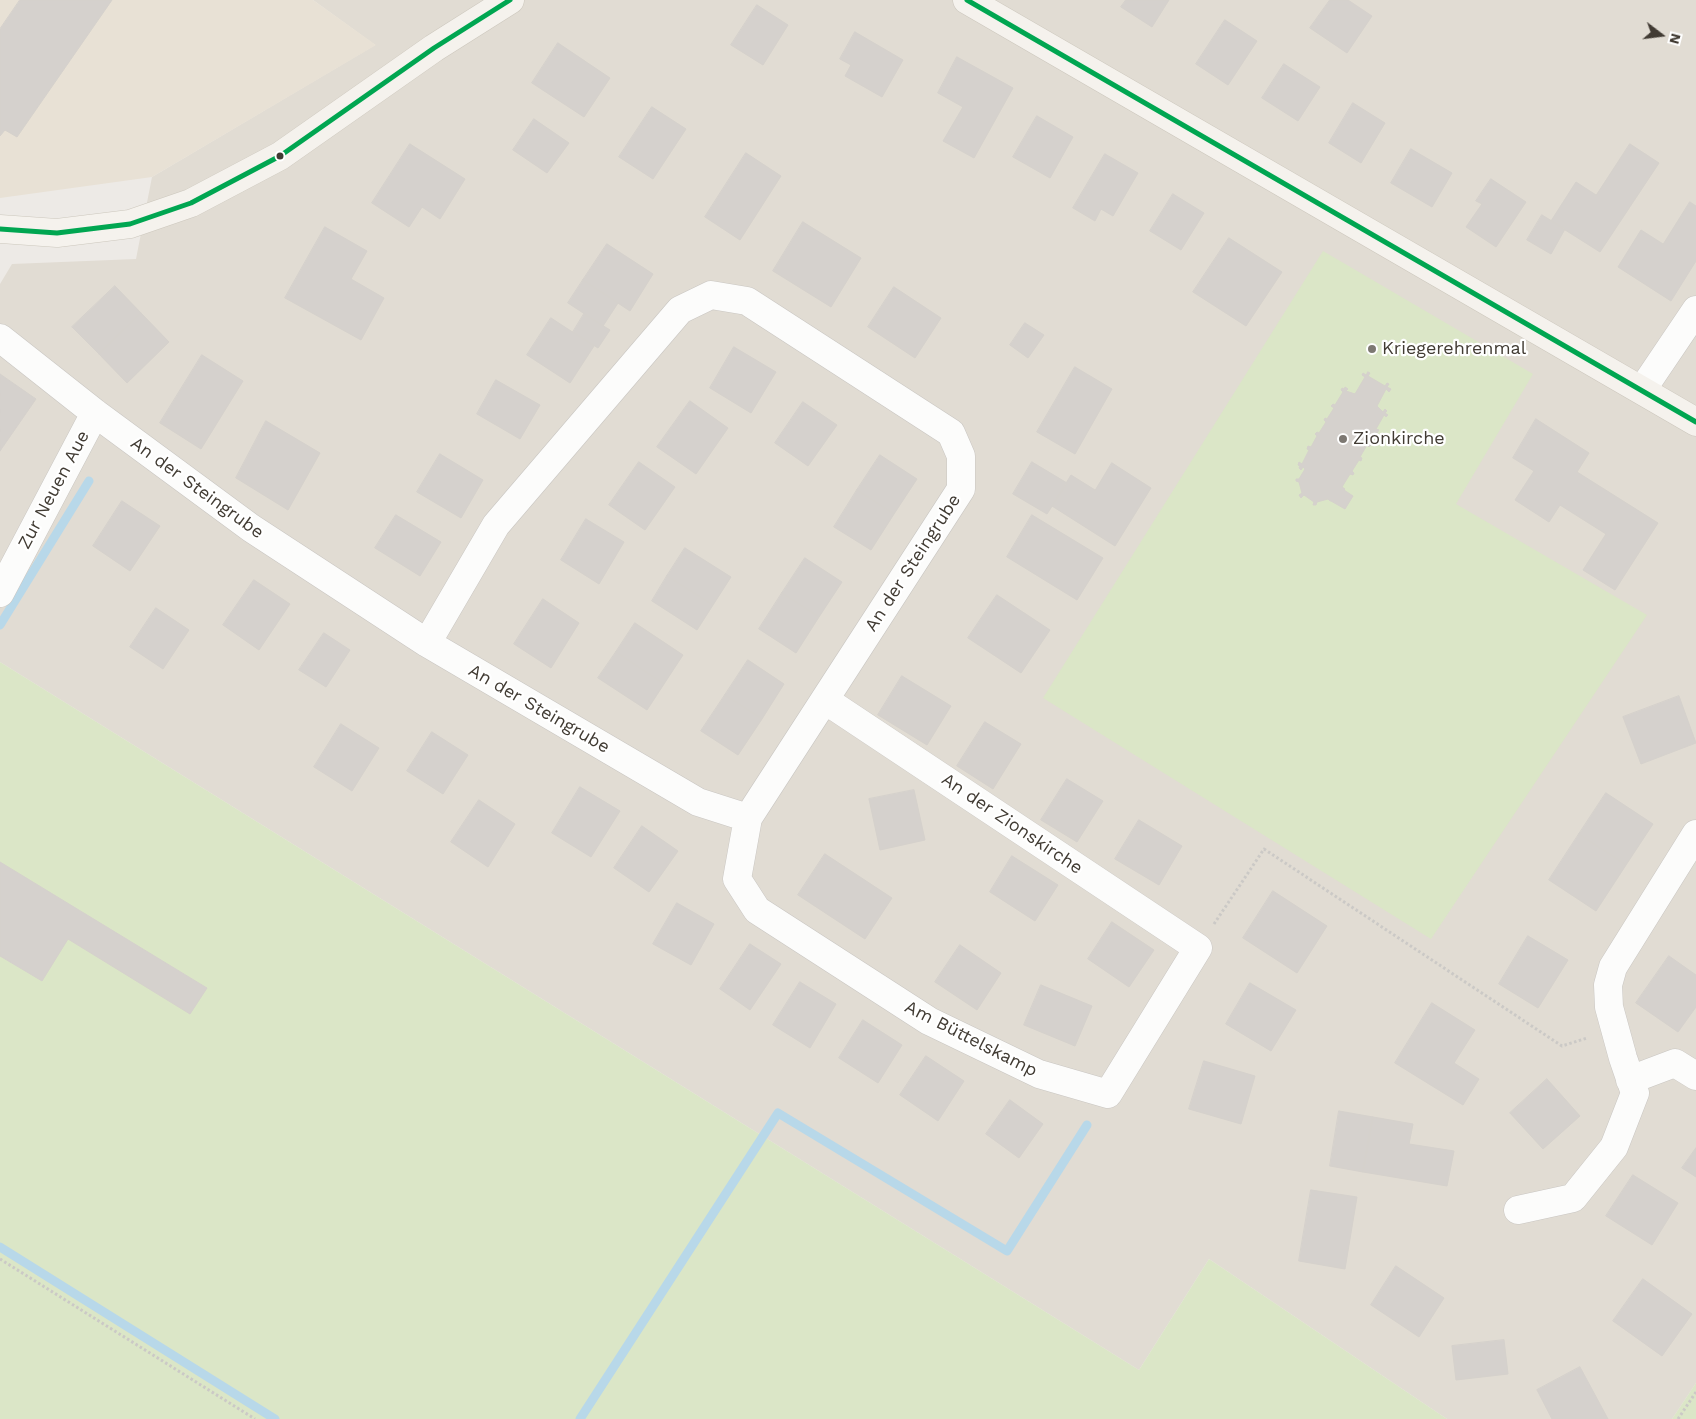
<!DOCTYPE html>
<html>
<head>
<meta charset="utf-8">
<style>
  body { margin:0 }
  #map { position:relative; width:1696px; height:1419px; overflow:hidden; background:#edeae6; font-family:"Work Sans",sans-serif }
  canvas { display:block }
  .north { position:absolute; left:1636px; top:10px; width:50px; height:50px; -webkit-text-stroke:4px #fff; paint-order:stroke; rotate:105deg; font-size:14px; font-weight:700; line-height:20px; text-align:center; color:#413b33 }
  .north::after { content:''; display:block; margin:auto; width:18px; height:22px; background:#413b33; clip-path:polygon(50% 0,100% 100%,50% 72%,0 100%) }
</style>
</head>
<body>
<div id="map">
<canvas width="1696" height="1419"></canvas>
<div class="north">N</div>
</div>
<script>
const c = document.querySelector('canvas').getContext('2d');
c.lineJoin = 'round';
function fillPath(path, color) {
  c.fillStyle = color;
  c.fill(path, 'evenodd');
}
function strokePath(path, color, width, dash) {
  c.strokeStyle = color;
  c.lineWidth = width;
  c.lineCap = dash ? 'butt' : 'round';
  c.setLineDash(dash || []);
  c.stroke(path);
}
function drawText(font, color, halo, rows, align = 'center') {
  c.font = font + ' "Work Sans",sans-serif';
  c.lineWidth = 4.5;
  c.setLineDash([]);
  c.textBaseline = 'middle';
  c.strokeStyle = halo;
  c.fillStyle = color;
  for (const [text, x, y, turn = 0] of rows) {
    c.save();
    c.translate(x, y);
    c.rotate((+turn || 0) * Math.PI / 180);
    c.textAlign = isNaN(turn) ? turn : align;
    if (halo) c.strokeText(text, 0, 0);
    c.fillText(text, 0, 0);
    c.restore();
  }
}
fillPath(new Path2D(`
  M313,0H1696V1383L1672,1419H1447L1209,1259L1139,1370L0,662V284L12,264L136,259L152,177L375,45Z`), '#e1dcd3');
fillPath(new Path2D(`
  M0,0H313L376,45L152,177L0,198Z`), '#e8e1d5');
fillPath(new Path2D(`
  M1323,251L1533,374L1456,504L1647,615L1431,939L1043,698Z
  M0,662L1139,1370L1209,1259L1447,1419H0Z
  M1696,1383V1419H1672Z`), '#dbe6c7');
strokePath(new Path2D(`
  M0,625L89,481
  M0,1247L275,1419
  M580,1419L778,1113L1007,1251L1087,1125`), '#b8d8e9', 9);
const building = new Path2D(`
  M20,0H112L17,137L5,130L0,136V29Z
  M1126,0H1169L1152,27L1121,7Z
  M1330,0H1348L1372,16L1347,53L1310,28Z
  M757,5L788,25L763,65L731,45Z
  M1225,20L1257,41L1228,85L1196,64Z
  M855,32L903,60L882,97L845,76L851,65L840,59Z
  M558,43L610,78L584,117L532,83Z
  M957,57L1013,88L974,158L943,141L963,107L938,93Z
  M1284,64L1320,87L1298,121L1262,98Z
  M1353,103L1385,123L1361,163L1329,143Z
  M652,107L686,129L653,179L619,157Z
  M1037,116L1073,137L1050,178L1013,157Z
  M534,119L569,143L547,173L513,150Z
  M410,144L465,179L440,219L422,207L409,227L372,203Z
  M1630,144L1659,163L1600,252L1551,221L1576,182L1596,195Z
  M1411,149L1452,173L1432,207L1391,183Z
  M746,153L781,176L740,240L705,217Z
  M1105,154L1138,173L1113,216L1101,209L1095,221L1073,208Z
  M1491,179L1526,202L1496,247L1466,227L1482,204L1476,201Z
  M1173,194L1204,213L1181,250L1150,231Z
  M1690,202L1696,206V261L1671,301L1618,267L1641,230L1663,244Z
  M1542,215L1565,229L1551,254L1527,240Z
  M803,222L861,258L831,307L773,271Z
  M325,227L367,251L351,279L384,298L361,340L285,298Z
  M1229,238L1282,272L1246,326L1193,292Z
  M607,244L653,274L630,311L583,280Z
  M583,280L618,303L603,326L568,303Z
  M115,286L141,313L99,354L72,327Z
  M894,287L941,318L915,358L868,327Z
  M141,313L169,342L127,383L99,354Z
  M584,314L610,330L598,348L573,332Z
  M551,318L594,346L570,383L527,355Z
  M1025,323L1044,335L1028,358L1010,345Z
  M734,347L776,372L751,413L710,388Z
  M202,355L243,381L201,449L160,423Z
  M1075,367L1112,389L1075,454L1037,432Z
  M1368,372L1370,373L1368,376L1385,386L1387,383L1389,384L1387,387L1391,389L1389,392L1386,389L1377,406L1383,412L1385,409L1387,411L1385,413L1388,415L1386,417L1384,415L1376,429L1379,430L1377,433L1375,432L1368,443L1371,445L1369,447L1367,445L1360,457L1362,458L1361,461L1359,460L1352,471L1354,473L1353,475L1350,474L1342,487L1345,489L1344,490L1353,496L1345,509L1331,501H1330L1328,499L1317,502L1316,505H1313L1314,502L1304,495L1301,498L1299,495L1302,493L1299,482L1296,481V479H1299L1305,469L1303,467L1301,470L1299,468L1300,466L1298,465L1299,462L1302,464L1309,450L1307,449L1308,446L1311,447L1317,436L1315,434L1317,432L1319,433L1326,422L1324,420L1325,418L1327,419L1334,408L1331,406L1333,404L1335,405L1343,392L1341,390L1342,388L1344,389L1345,387L1348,389L1346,391L1355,394L1365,377L1362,375L1363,373L1366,375Z
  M0,374L36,399L0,451Z
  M496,380L540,405L520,439L477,414Z
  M690,401L728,428L696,474L657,447Z
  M803,402L837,425L808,466L775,443Z
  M1536,419L1589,453L1577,472L1658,523L1615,590L1583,570L1606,534L1560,505L1549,522L1515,500L1534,471L1513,458Z
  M266,421L320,453L288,510L236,478Z
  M440,454L483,480L461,518L417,492Z
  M880,455L917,479L894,514L857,490Z
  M639,462L675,487L645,530L609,505Z
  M1032,462L1067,483L1047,514L1013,494Z
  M1112,463L1151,488L1115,546L1052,506L1071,475L1095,490Z
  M857,490L894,514L871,550L834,527Z
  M122,501L160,526L130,571L93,546Z
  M396,515L441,542L420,576L375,548Z
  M1032,515L1103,558L1077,600L1007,557Z
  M586,519L624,542L599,584L561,560Z
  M685,548L731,577L713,605L667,576Z
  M805,558L842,582L819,617L782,593Z
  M667,576L713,605L697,630L652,601Z
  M254,580L290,604L259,650L223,625Z
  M782,593L819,617L796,653L759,629Z
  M997,595L1050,630L1021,673L968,638Z
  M543,599L579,623L551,668L514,644Z
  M156,608L189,630L163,669L130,647Z
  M635,623L683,655L664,684L616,652Z
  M324,633L350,650L326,687L299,670Z
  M616,652L664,684L647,710L598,678Z
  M748,660L784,684L762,719L725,695Z
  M902,676L951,706L927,745L878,715Z
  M725,695L762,719L738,755L701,731Z
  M1679,696L1696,743L1641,764L1623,717Z
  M985,722L1021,744L993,789L957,766Z
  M341,724L379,748L352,791L314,767Z
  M432,732L468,755L443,794L407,771Z
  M1067,779L1103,801L1077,842L1041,820Z
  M580,787L620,811L591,857L552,833Z
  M914,790L925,840L880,850L869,799Z
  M1606,793L1653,824L1626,865L1579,834Z
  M479,800L515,824L488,867L451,842Z
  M1139,820L1182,846L1159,885L1115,859Z
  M642,826L678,851L649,892L614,868Z
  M1579,834L1626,865L1596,911L1549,880Z
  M825,854L892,898L865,939L798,895Z
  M1012,856L1058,885L1035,921L990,892Z
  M0,862L207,988L190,1014L68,939L42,981L0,956Z
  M1273,891L1327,926L1297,973L1243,938Z
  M677,903L714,924L691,965L653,944Z
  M1112,922L1154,950L1129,987L1088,959Z
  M1528,936L1568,960L1538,1008L1499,984Z
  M750,944L781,964L750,1010L720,989Z
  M960,945L1001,973L977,1010L935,982Z
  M1669,956L1696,975V1007L1678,1032L1636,1003Z
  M800,982L836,1004L810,1048L773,1025Z
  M1250,983L1296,1010L1271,1051L1226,1024Z
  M1041,985L1092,1006L1075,1046L1024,1025Z
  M1432,1003L1475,1030L1454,1063L1479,1079L1463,1105L1395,1063Z
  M863,1020L902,1045L878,1083L839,1058Z
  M926,1056L964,1081L938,1121L900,1095Z
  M1204,1061L1255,1076L1241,1124L1189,1109Z
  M1547,1079L1580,1116L1543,1149L1510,1113Z
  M1010,1100L1043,1124L1019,1158L986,1134Z
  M1339,1111L1373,1117L1363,1172L1330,1166Z
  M1373,1117L1413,1124L1409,1144L1454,1151L1447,1186L1363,1172Z
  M1696,1148V1177L1682,1168Z
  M1633,1175L1678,1203L1652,1245L1606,1216Z
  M1311,1190L1357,1197L1345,1269L1299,1261Z
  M1396,1266L1444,1298L1419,1337L1371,1305Z
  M1643,1279L1692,1314L1662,1356L1613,1321Z
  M1504,1340L1508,1374L1456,1380L1452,1346Z
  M1580,1367L1608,1419H1552L1537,1390Z`);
fillPath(building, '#d5d1cd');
strokePath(building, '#d5d1cc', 1);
const minor = new Path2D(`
  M0,338L95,413L251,528L427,643L698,802L748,818
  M1642,390L1696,310
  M0,593L95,413
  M427,643L496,525L680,310L711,295L747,301L951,433L961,456V489L748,818L737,879L757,910L929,1021L1039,1074L1108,1094L1198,948L825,700
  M1630,1080L1675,1063L1696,1076
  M1518,1210L1573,1198L1614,1147L1635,1093L1623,1058L1609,1007L1608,985L1613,967L1696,834`);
const secondary = new Path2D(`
  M967,0L1696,422
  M0,229L57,233L130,224L191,203L280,156L434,48L510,0`);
strokePath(minor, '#c9c6c2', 29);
strokePath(secondary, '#ccc7bd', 29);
strokePath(new Path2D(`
  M1214,924L1264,849L1562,1046L1587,1038
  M0,1259L255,1419
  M1678,1419L1696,1392`), '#cbc9c6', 3, [2.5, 2.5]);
strokePath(minor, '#fcfcfb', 28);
strokePath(secondary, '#f5f2ed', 28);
strokePath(new Path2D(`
  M967,0L1696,422
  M0,229L57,233L130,224L191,203L280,156L434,48L510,0`), '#00a651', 5);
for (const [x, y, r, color] of [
  [280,156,4.5,"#413b33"],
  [1372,349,5,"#7d7872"],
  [1343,439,5,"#7d7872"]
]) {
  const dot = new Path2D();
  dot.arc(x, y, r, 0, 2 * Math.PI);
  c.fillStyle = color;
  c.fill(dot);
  strokePath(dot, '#fff', 2);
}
drawText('18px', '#413b33', '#fff', [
  ["Kriegerehrenmal",1382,349],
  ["Zionkirche",1353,439]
], 'left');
drawText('18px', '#413b33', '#fff', [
  ["An der Steingrube",197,488,36],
  ["Zur Neuen Aue",54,490,-62],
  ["An der Steingrube",913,563,-57],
  ["An der Steingrube",539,709,30],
  ["An der Zionskirche",1012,824,34],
  ["Am Büttelskamp",971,1039,27]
]);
</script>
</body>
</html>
